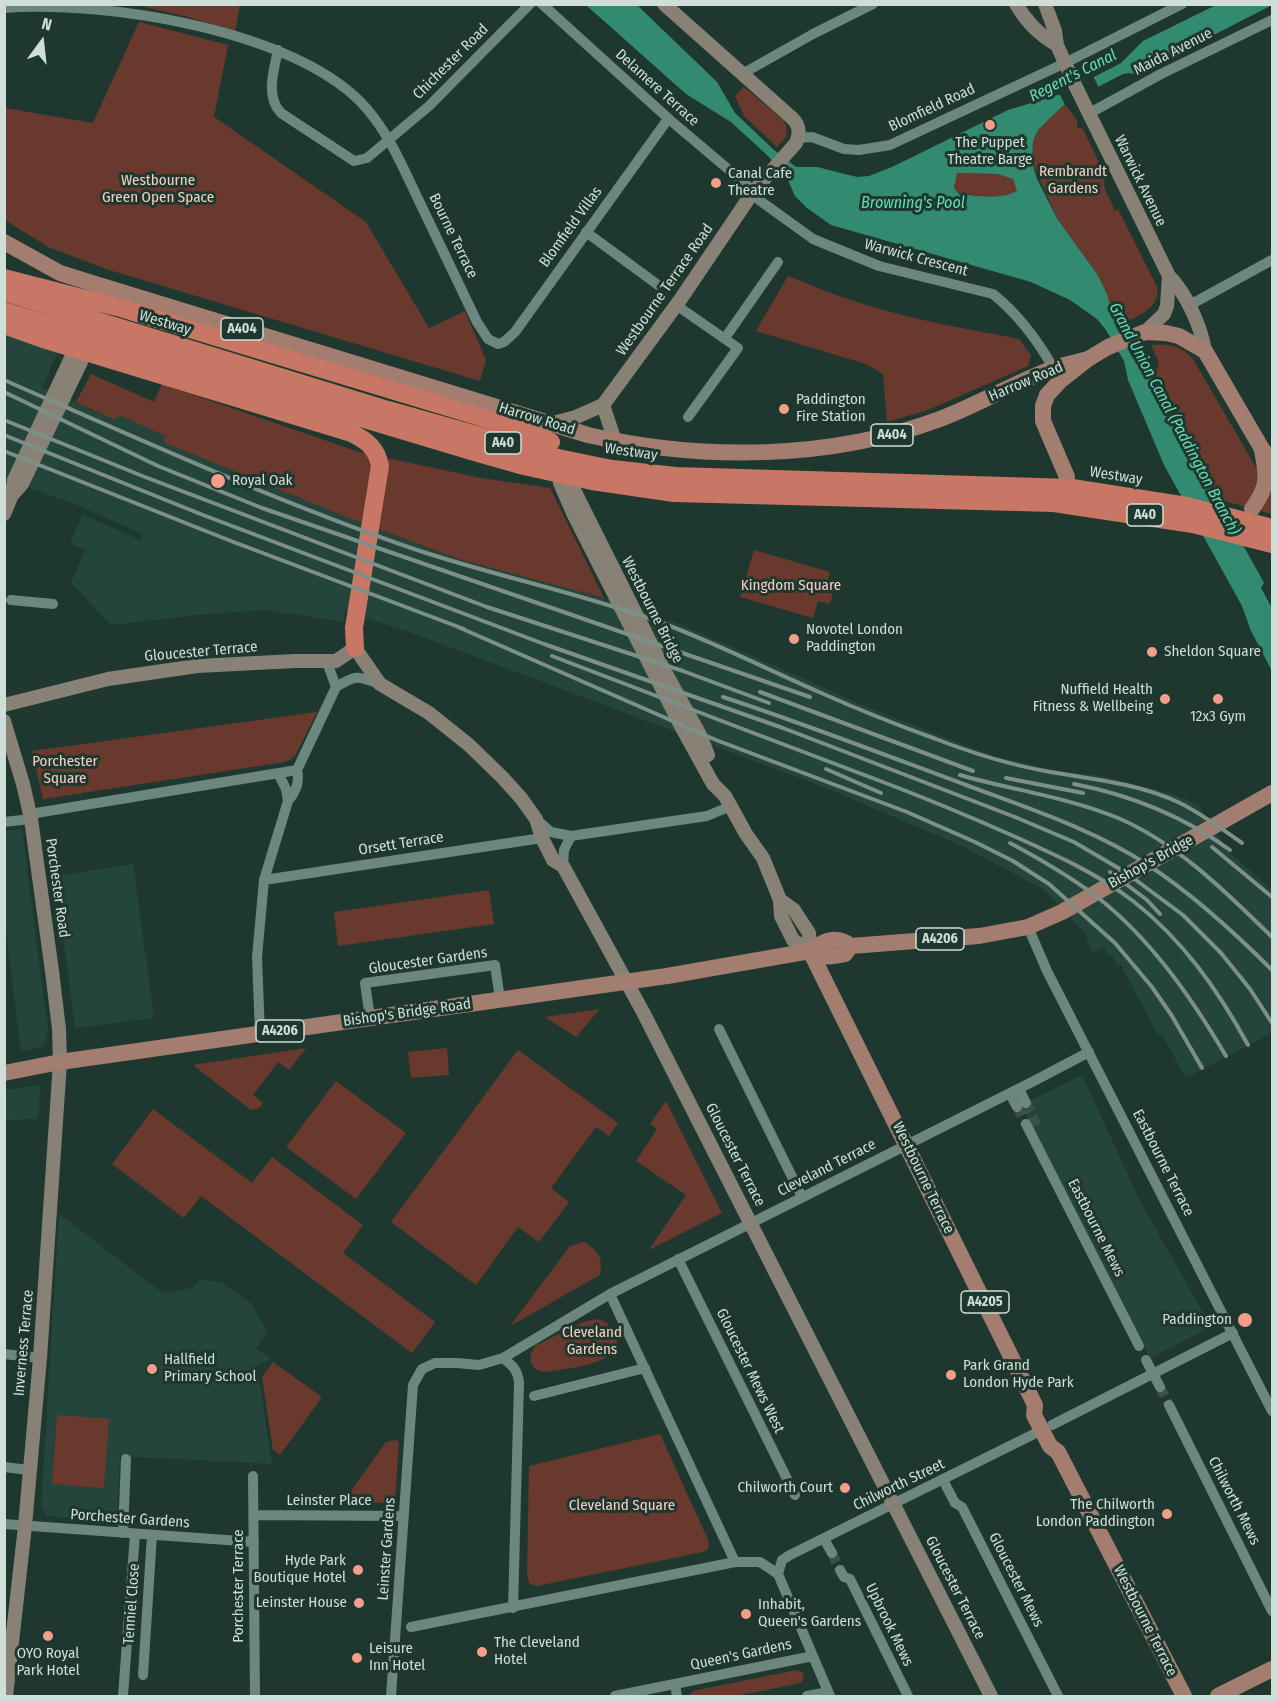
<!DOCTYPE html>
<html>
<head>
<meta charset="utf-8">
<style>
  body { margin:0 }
  #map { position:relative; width:1277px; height:1701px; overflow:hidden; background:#1f382f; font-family:"Fira Sans Condensed",sans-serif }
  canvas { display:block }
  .frame { position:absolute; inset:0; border:6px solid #d0ded8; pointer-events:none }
  .north { position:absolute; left:12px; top:12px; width:60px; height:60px; -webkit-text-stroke:4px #1f382f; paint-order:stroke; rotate:15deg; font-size:16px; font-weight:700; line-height:24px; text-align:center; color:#d0ded8 }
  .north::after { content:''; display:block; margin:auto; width:21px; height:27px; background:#d0ded8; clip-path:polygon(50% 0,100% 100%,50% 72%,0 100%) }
</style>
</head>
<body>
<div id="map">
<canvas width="1277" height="1701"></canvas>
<div class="frame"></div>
<div class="north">N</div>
</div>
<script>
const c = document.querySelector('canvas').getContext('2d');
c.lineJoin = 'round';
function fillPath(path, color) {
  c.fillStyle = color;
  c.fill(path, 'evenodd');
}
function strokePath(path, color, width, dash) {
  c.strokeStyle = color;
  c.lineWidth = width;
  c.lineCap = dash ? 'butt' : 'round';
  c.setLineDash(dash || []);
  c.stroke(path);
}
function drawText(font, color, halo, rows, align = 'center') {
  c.font = font + ' "Fira Sans Condensed",sans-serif';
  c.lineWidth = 6;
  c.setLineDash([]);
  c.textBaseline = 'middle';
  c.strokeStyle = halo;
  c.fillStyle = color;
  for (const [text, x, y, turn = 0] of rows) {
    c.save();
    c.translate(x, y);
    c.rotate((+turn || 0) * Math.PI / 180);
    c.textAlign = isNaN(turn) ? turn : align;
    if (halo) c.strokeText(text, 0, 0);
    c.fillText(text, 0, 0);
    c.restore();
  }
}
fillPath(new Path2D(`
  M5,331L58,352L42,387L115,420L119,415L165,436L163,442L340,515L459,559L592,594L685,626L872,709L993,756L1059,771L1102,776L1169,793L1198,804L1228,851L1272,890V1033L1186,1078L1161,1033L1158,1035L1121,965L1118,967L1112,955H1108L1104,947L1092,953L1085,933L1043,889L957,844L826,788L412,633L345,611L343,622L266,610L197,615L111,625L71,583L85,550L70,543L83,515L140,540L143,534L75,504L5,479Z
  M22,829L48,1030L44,1046L38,1048L21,1051L5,921L4,831Z
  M133,864L154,1018L75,1028L55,876Z
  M1082,1075L1139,1199L1211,1327L1150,1358L1021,1105Z
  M40,1085L38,1119L5,1120V1090Z
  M59,1214L163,1293L192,1288L200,1279L222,1283L252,1304L267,1332L256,1348L271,1359L257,1365L253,1374L259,1378L272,1464L120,1456L117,1521L47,1516L41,1507Z`), '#24453b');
fillPath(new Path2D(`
  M141,5L240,4V5L235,31L188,17L141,6Z
  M139,22L228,45L214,117L366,222L429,328L465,311L486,360L480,381L106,269L48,247L5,220V108L93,123Z
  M744,87L782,119L787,127L786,137L777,147L744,116L735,96Z
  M1065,104L1077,120V127L1083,129L1105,175L1104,187L1115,211L1118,209L1157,287C1161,311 1133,317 1116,327L1107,294L1097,274L1058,220L1032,162L1033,141L1038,130Z
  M957,173L998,174L1014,179L1018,191C999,200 979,196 959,193L954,188Z
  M788,276C831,294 874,309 919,319C952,327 986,332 1019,339L1031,355L1028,366L928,410L887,422L883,374L866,364L756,331Z
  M1151,345C1168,343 1182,346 1193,359L1272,495V514L1217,499L1153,378L1159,363Z
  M91,374L154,402L162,384L359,452L481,478L550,488L604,598L459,559L341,515L163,442L165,436L119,415L115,420L76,402Z
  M754,550L830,572L826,590L833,592L830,604L818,601L813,618L740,597Z
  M317,712L296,754L291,759L285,762L43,799L32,751Z
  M489,890L494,924L338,946L334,912Z
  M600,1009L576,1037L545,1017Z
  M306,1048L289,1070L278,1062L253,1095L263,1103L259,1108L251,1110L193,1065Z
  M447,1048L449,1075L411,1078L408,1052Z
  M518,1050L618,1123L609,1136L596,1127L551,1188L569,1202L539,1242L518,1227L476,1285L391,1222Z
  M336,1081L406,1133L356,1199L286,1147Z
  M666,1101L722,1213L649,1250L686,1195L636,1161L657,1129L650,1124Z
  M153,1109L252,1183L272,1157L363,1225L343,1253L435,1322L412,1353L201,1196L184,1218L112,1164Z
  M584,1242C599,1252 603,1257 600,1275L510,1326L570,1246Z
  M596,1319C610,1321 617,1332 617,1345C609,1366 567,1368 547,1372C531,1372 526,1359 535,1346L583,1322Z
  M273,1362L322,1397L280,1455L273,1450L262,1377Z
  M57,1415L109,1419L104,1488L52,1484Z
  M660,1434L709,1542L708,1549L703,1552L537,1586L530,1584L527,1576L529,1466Z
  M394,1440L399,1441L395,1501L393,1503L343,1502L386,1442Z
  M797,1670L802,1672L804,1677L801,1683L736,1696H688L693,1691Z`), '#6a392e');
fillPath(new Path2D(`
  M586,5H637L717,82L735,113L774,150L796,167H817L857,177L869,176L892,167L1008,110L1061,94L1121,63L1143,41L1216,5H1272L1136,75L1130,73L1123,74L1065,104L1048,120L1038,130L1033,141L1032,162L1037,179L1058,220L1097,274L1107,294L1116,327L1132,357L1153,378L1191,453L1262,579L1264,583L1261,588L1272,608V671L1251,631L1242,606L1164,465L1128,380L1124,361L1106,330L1097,319L1070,300L1031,282L831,225L807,208L795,196L787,178L768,156L731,122L686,94ZM957,173L998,174L1013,179L1017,191C999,200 979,196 959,194L954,188Z`), '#328b70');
fillPath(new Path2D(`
  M1092,74L1100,90L1066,107L1058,91Z`), '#1f382f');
strokePath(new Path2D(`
  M1026,1103L1037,1126
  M1017,1107L1026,1124
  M1160,1387L1169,1405
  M832,1553L840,1570`), '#3a5148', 10, [10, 5]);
strokePath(new Path2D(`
  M542,4L670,120L748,186L759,200L813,239L879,266L993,294C1018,314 1038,341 1054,369
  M4,8C103,0 300,30 367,109C391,137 404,170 420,203C439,243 458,282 477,322L488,339L498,344L504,342L515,332L668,119
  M278,50C274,70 265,96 281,113L354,161L367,158L429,106L530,4
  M742,74L813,34L873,4
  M1088,114L1161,74L1272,20
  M798,138L812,137L844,149L859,150L890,145L1065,63L1182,4
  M586,232L658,285
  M676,305L738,348L688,417
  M1188,306L1272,260
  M725,338L778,262
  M11,600L53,604
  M336,687C357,674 357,676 380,684
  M297,770L336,687L327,662
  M278,773L286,789L288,801
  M30,814L297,770
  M536,819L551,832L571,836L707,816L731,806
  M4,822L31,819
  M563,866L564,850L571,836
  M264,880L542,838
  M1028,927L1047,971L1272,1411
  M370,1018L365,983L495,965L500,999
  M719,1029L802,1197
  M260,1034L257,957L264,880L288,801C296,792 300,782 297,770
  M1019,1089L1026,1103
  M1010,1094L1017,1107
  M1026,1124L1139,1346
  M678,1259L795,1495
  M610,1294L735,1562
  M4,1354L40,1358
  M503,1358C512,1365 518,1370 519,1383L513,1608
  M1146,1360L1160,1387
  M534,1396L645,1368
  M1169,1405L1272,1611
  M1052,1425L1233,1333
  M4,1467L29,1470
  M253,1476L255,1696
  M943,1480L955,1503L962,1507L1058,1696
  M254,1515L404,1516
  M4,1524L254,1542
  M123,1533L126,1459
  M824,1539L832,1553
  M840,1570L844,1577L850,1579L908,1696
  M778,1574L782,1560L790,1555L1042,1430
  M411,1627L735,1562H760L778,1574L830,1696
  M143,1675L152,1535
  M675,1684L677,1696
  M123,1696L135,1534
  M391,1696L413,1385L422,1369L435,1363H457L479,1365L503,1358L610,1294L1032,1082L1089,1052
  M615,1696L813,1656
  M807,1696L828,1692`), '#6c877d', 10);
strokePath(new Path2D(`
  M1016,4C1027,22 1038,34 1057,45
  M1045,4L1055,31L1057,45L1074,83L1169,276C1186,293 1201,326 1205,351
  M1145,332L1164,314L1167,306L1169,276
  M603,405L615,441
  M553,423L576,417L603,405L680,300L753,192L796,143C800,133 800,126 792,118L664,4
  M560,483L573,513L681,726L713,784L725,796L746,834L763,858L780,900L781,916L793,940L810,951
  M572,486L665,672L700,735L708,755
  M12,495L22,484L81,362
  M4,514L12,495L14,480L71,358
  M4,705L108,679L197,666L295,661H336L355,648L380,684L429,713L469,745L502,777L521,798L536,819L542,838L553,860L563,866L643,1012L991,1696
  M4,721L23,784L31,819L52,971L59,1029L60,1062L40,1358L25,1526L6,1696
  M780,900L794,910L809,933L810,951`), '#888276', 14);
strokePath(new Path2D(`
  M4,242L60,273L95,284L588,435C702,461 830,460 940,419C980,404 1017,381 1057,367C1067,364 1078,362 1088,359
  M1067,477L1043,421V406L1047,395L1060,381L1088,359L1108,347L1145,332L1166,333L1179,336L1205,351L1262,449L1272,462
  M1252,509C1269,485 1267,478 1262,450
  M810,951L1033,1401L1035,1405L1034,1415L1050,1446L1058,1452L1184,1696
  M810,951C821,960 832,956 845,954L851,946
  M4,1073L60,1062L667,976L810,951C823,941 836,934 851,946L979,936L1028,927L1062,912L1272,793
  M1218,1696L1272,1669`), '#a37d6f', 16);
strokePath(new Path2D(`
  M4,278L117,307L533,433L551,442
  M4,292L388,410L558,458L612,469L675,476L1072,488L1187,506L1272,528
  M4,311L474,452L524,466L592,481L674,493L1054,503L1193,524L1272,544
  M4,325L46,340L351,433C367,440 377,449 380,466L354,628L355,648`), '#c87765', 18);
strokePath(new Path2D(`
  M4,380C141,440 277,502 417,550C495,576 576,592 654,620C710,640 764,668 819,692C857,709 897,725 936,739C972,753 1007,764 1045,771C1090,779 1138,783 1180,803C1202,814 1222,829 1242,843
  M4,392L158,466L262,508L810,697
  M4,420L145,477L487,607L683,671L769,703
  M4,435L203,515L544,644L783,728L1015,817L1074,842L1125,872L1183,915L1221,953L1250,989L1272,1023
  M4,451L231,541L464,629
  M458,627L716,740L907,812L975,842L1013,861L1049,884L1115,943L1152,987L1172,1016L1202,1068
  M552,656C660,698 767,738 875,779C923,797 971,817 1018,838C1058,856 1098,874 1133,901C1183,940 1218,990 1248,1045
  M760,692L973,771
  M723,697C805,724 885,755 966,785C1027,808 1093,829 1148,865C1194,895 1234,932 1272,970
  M826,769L881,793
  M960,775C1012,790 1067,797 1118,818C1177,843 1227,893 1272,937
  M1006,778L1083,793
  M1074,784C1131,795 1183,816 1230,850
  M1010,843C1040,859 1069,876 1096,896C1151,939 1191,997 1226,1056
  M1212,847L1272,897
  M1110,872L1147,900L1160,914`), '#7d9088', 4);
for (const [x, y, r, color] of [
  [990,125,6,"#f49e8a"],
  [716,183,6,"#f49e8a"],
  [784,409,6,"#f49e8a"],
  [218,481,8,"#f49e8a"],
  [794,639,6,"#f49e8a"],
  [1152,652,6,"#f49e8a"],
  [1165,699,6,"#f49e8a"],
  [1218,699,6,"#f49e8a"],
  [1245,1320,8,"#f49e8a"],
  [152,1369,6,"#f49e8a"],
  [951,1375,6,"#f49e8a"],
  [845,1488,6,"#f49e8a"],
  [1167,1514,6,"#f49e8a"],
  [358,1570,6,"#f49e8a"],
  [359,1603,6,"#f49e8a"],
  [746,1614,6,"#f49e8a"],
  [48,1636,6,"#f49e8a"],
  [482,1652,6,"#f49e8a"],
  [357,1658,6,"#f49e8a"]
]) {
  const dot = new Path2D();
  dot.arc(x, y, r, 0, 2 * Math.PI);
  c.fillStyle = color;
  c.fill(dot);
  strokePath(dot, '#1f382f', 2);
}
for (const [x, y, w] of [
  [242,329,42],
  [892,435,42],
  [503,443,36],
  [1145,515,36],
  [940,939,48],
  [280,1031,48],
  [985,1302,48]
]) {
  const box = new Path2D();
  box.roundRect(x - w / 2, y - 11, w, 22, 4.5);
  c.fillStyle = '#1f382f';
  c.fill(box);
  strokePath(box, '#d0ded8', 1.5);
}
drawText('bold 14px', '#d0ded8', null, [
  ["A404",242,329],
  ["A404",892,435],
  ["A40",503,443],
  ["A40",1145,515],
  ["A4206",940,939],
  ["A4206",280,1031],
  ["A4205",985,1302]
]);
drawText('15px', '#d0ded8', '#1f382f', [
  ["Maida Avenue",1173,52,-27],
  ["Chichester Road",451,62,-45],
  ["Delamere Terrace",657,88,42],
  ["Blomfield Road",932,108,-25],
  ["Warwick Avenue",1140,181,64],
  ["Blomfield Villas",571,227,-54],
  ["Bourne Terrace",453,236,64],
  ["Warwick Crescent",916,258,15],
  ["Westbourne Terrace Road",665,290,-55],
  ["Westway",165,323,17],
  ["Harrow Road",1026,382,-23],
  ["Harrow Road",537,419,17],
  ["Westway",631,452,8],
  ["Westway",1116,476,9],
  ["Westbourne Bridge",652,610,63],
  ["Gloucester Terrace",201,652,-5],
  ["Orsett Terrace",401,844,-9],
  ["Bishop's Bridge",1151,862,-29],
  ["Porchester Road",57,888,82],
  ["Gloucester Gardens",428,961,-8],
  ["Bishop's Bridge Road",407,1013,-8],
  ["Gloucester Terrace",735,1155,63],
  ["Eastbourne Terrace",1163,1163,63],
  ["Cleveland Terrace",827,1168,-27],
  ["Westbourne Terrace",923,1178,64],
  ["Eastbourne Mews",1096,1228,63],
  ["Inverness Terrace",24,1343,-85],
  ["Gloucester Mews West",750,1371,64],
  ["Chilworth Street",899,1485,-26],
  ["Leinster Place",329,1501],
  ["Chilworth Mews",1234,1501,63],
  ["Porchester Gardens",130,1519,4],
  ["Leinster Gardens",387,1549,-86],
  ["Gloucester Mews",1016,1580,63],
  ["Porchester Terrace",239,1586,-90],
  ["Gloucester Terrace",955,1588,63],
  ["Tenniel Close",132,1604,-86],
  ["Westbourne Terrace",1145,1621,63],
  ["Upbrook Mews",889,1625,64],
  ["Queen's Gardens",741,1655,-12]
]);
drawText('15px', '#d0ded8', '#1f382f', [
  ["The Puppet",990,143,"center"],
  ["Theatre Barge",990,160,"center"],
  ["Canal Cafe",728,174],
  ["Theatre",728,191],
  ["Paddington",796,400],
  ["Fire Station",796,417],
  ["Royal Oak",232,481],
  ["Novotel London",806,630],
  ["Paddington",806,647],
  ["Sheldon Square",1164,652],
  ["Nuffield Health",1153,690,"right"],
  ["Fitness & Wellbeing",1153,707,"right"],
  ["12x3 Gym",1218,717,"center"],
  ["Paddington",1232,1320,"right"],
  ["Hallfield",164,1360],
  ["Primary School",164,1377],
  ["Park Grand",963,1366],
  ["London Hyde Park",963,1383],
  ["Chilworth Court",833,1488,"right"],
  ["The Chilworth",1155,1505,"right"],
  ["London Paddington",1155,1522,"right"],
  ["Hyde Park",346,1561,"right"],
  ["Boutique Hotel",346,1578,"right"],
  ["Leinster House",347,1603,"right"],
  ["Inhabit,",758,1605],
  ["Queen's Gardens",758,1622],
  ["The Cleveland",494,1643],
  ["Hotel",494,1660],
  ["Leisure",369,1649],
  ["Inn Hotel",369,1666],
  ["OYO Royal",48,1654,"center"],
  ["Park Hotel",48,1671,"center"]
], 'left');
drawText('15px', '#f8cec4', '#1f382f', [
  ["Rembrandt",1073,172],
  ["Gardens",1073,189],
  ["Westbourne",158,181],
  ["Green Open Space",158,198],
  ["Kingdom Square",791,586],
  ["Porchester",65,762],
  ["Square",65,779],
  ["Cleveland",592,1333],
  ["Gardens",592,1350],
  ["Cleveland Square",622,1506]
]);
drawText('italic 16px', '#63deb7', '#1f382f', [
  ["Regent's Canal",1073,76,-27],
  ["Browning's Pool",913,204],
  ["Grand Union Canal (Paddington Branch)",1174,419,62]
]);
</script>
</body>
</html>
